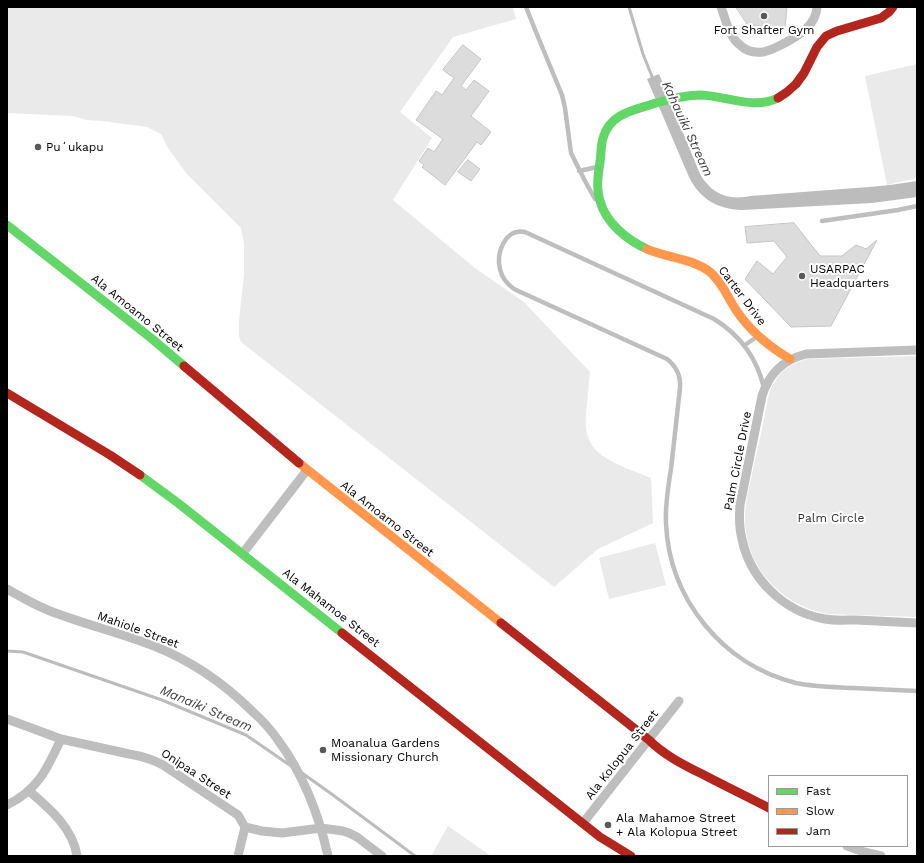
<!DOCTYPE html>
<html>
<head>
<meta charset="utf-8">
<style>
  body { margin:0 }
  #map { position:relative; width:924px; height:863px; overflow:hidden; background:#fff; font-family:"Work Sans",sans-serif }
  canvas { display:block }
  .frame { position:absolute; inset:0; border:8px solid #000; pointer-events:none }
  .legend { position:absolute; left:768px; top:775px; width:140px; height:72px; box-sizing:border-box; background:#fff; border:1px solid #999; margin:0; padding:5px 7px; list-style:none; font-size:12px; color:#000 }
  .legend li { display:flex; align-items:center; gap:8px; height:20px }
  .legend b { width:20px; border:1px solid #999 }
</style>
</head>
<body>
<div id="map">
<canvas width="924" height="863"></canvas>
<div class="frame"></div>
<ul class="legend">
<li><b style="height:5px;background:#63d668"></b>Fast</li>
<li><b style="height:5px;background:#ff974d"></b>Slow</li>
<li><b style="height:5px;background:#b3261e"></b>Jam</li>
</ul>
</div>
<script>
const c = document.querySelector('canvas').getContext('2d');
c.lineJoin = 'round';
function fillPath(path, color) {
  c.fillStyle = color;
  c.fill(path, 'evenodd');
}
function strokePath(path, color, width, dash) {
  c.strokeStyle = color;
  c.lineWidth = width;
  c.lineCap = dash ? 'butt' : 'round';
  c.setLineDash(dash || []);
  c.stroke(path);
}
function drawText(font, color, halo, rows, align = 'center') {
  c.font = font + ' "Work Sans",sans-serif';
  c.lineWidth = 4;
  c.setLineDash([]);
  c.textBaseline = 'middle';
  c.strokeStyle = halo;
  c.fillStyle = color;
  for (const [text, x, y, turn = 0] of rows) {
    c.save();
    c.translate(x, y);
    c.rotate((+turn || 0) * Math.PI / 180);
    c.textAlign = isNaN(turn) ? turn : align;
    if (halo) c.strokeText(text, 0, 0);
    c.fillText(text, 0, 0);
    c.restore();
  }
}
fillPath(new Path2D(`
  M7,7H513L516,19L453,37L400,112L432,138L393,200L475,268L524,302L590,372C589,382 588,392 587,403C585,424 583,442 603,456C616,465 636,472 651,478L653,523L598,549L554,587L241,342L239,336V321L244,274V243L241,228L186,173L168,148L161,134L147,127L102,121L87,120L72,116L7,113Z
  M917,64V178L887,185L865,76Z
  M917,356V617L827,614C803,609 783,598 767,579C750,560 742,531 746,505C747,493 751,481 753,469C758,446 764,422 768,398C774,376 786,365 807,359Z
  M655,543L666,585L609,599L599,558Z
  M448,826L491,856H431Z`), '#eaeaea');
fillPath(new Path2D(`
  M659,74L700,174C711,193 727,201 750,196L869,187L890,185L917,181V197L872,203L742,210C717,209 700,199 689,177L647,79Z`), '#bcbcbc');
strokePath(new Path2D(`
  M629,7L643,54L653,79
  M7,651L23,652L162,700L246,735L291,766
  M302,773L333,795L415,856`), '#bcbcbc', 3);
const building = new Path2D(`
  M736,7H787L785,28L748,25Z
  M463,45L481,59L461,86L466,90L474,80L489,91L471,116L491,132L481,145L477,142L445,185L422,167L424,165L419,161L428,148L434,152L443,139L416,120L436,91L442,95L454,78L443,70Z
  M468,160L480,169L471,181L458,172Z
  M794,223L820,256H842L856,245L866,249L877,240L831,326L791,327L745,279L757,261L773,274L787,257L774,241L747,243L745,227Z`);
fillPath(building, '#dcdcdc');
strokePath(building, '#c5c5c5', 1);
strokePath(new Path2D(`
  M526,7L536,32L562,95L565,108L571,153L585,181L595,199
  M579,171L597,167
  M822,221L898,210L917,206
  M745,345L758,336
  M764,388C757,358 740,335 714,319L525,232C505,228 496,253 500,269C502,278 507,284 514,289L667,359C677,367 681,376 680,388C677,415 674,442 671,469C668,487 665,505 666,523C669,599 723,665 796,683C815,687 834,687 853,688C875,689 896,690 917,691`), '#bebebe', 4.5);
strokePath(new Path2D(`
  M721,7C726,20 729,37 740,45C746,51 755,53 763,52C770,51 777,47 783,44C798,36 816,26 817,7
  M917,350L806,354C783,360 769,373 762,396L740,505C739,517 739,528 742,539C750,579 784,612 825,619C835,621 846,620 856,620C876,621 897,622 917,623
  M243,553L307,470
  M7,589C21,597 35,605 50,611C84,624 120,633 154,646C192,661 225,684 254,713C263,721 271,730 278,740C303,774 319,815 328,856
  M7,719L61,739L129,754C141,756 152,759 163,765L238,815L245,827L262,831L282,833L321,828L343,831L349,833L357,837L382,856
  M29,791C49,808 73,828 77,856
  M7,805C38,790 47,769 61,739
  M583,823L679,701
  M847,846L864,852L881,856
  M238,856L245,827`), '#bebebe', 9);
strokePath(new Path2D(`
  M7,225L151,338L184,366
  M647,249C627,240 606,223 600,201C596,188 598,175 600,162C601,154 601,145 603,138C610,113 635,110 656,103C670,99 686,95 701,95C727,96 753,110 778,98
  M140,475L178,503L342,633`), '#63d668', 9);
strokePath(new Path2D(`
  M647,249C667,258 692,258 710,272C722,282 728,298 736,310C750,331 768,346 790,359
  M299,463L501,623`), '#ff974d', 9);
strokePath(new Path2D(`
  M778,98L787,92L796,84L804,73L817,47L826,36L837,31L881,18L889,12L893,7
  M184,366L299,463
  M7,393L110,455L140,475
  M501,623L649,740C665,756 686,766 706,776C727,787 748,797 769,808
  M342,633L600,837L631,856`), '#b3261e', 9);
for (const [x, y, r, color] of [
  [764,16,4,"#595959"],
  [38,147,4,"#595959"],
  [802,276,4,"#595959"],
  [323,750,4,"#595959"],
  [608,825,4,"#595959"]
]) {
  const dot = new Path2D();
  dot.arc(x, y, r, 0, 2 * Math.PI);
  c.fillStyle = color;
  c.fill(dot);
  strokePath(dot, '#fff', 1.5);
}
drawText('12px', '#000', '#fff', [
  ["Fort Shafter Gym",764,30,"center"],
  ["Puʻukapu",46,147],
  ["USARPAC",810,269],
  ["Headquarters",810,283],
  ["Moanalua Gardens",331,743],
  ["Missionary Church",331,757],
  ["Ala Mahamoe Street",616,818],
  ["+ Ala Kolopua Street",616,832]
], 'left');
drawText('12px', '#000', '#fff', [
  ["Carter Drive",742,296,53],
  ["Ala Amoamo Street",137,313,39],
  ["Palm Circle Drive",738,461,-79],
  ["Ala Amoamo Street",387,519,38],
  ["Ala Mahamoe Street",331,608,38],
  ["Mahiole Street",138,630,20],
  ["Ala Kolopua Street",622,755,-52],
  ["Onipaa Street",196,774,33]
]);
drawText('12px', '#2f2f2f', '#fff', [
  ["Palm Circle",831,518]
]);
drawText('italic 13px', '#404040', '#fff', [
  ["Kahauiki Stream",687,129,65],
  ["Manaiki Stream",206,709,23]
]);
</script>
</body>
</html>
